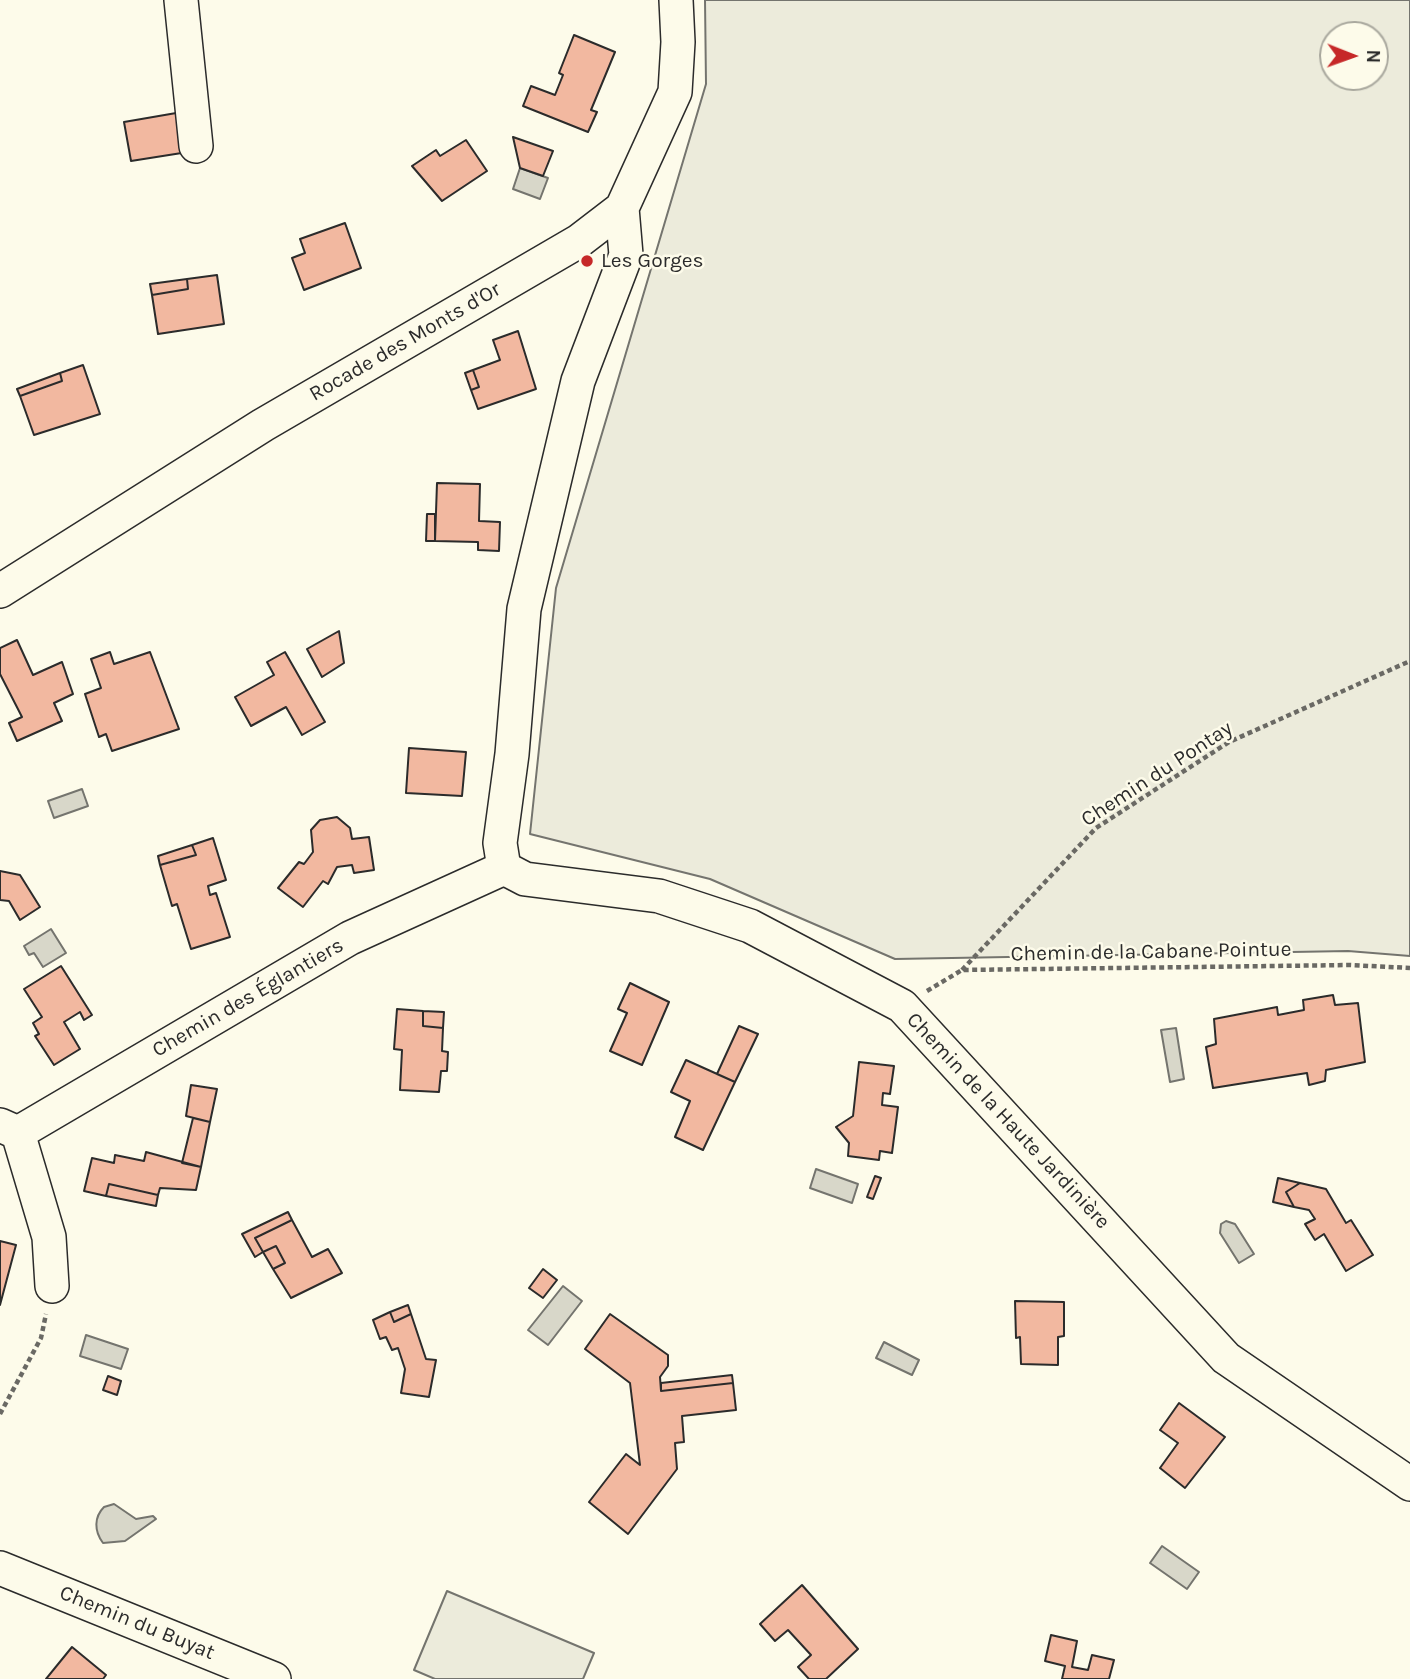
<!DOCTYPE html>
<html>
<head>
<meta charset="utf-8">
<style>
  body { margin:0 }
  #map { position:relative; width:1410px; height:1679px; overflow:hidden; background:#fdfbea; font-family:Karla,sans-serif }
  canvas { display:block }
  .north { position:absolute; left:1319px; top:21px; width:70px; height:70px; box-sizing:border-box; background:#fdfbea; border:2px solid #a9a89e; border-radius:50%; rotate:91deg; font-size:19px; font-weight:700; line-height:28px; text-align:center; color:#2b2b2b }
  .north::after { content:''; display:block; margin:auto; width:24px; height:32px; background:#c62828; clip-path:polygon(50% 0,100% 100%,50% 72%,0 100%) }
</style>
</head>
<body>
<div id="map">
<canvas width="1410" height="1679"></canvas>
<div class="north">N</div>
</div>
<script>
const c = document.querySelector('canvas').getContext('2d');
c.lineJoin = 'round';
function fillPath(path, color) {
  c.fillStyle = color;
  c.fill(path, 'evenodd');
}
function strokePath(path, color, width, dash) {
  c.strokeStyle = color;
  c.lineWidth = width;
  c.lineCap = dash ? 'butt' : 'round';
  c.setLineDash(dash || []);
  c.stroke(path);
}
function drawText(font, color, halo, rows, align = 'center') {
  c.font = font + ' Karla,sans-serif';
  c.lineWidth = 5;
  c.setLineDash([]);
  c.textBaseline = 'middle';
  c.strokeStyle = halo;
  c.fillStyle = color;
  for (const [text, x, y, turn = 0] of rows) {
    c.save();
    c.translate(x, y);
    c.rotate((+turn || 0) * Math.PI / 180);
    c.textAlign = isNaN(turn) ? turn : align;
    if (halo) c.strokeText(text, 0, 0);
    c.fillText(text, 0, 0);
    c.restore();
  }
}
const green = new Path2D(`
  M705,0H1410V956L1348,951L895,959L710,879L530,834L556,588L706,84ZM1375,35V77H1333V35Z
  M447,1591L594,1653L583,1679H435L414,1670Z`);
fillPath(green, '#ecebdb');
strokePath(green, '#74746e', 2);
const water = new Path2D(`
  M520,168L548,178L540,199L513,189Z
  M82,789L88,806L54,818L48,801Z
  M51,929L66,953L43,967L34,953L29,955L24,946Z
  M1176,1028L1184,1079L1170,1082L1161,1030Z
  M816,1169L858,1184L852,1203L810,1188Z
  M1226,1221L1235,1224L1254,1254L1239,1263L1220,1233L1221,1224Z
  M563,1286L582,1301L548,1345L528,1330Z
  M86,1335L128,1349L121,1369L80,1356Z
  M884,1342L919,1360L912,1375L876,1358Z
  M114,1504L136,1519L153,1516L156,1519L125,1541L103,1543C94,1531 94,1517 104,1507Z
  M1162,1546L1199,1572L1187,1589L1150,1563Z`);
fillPath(water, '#d8d7c9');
strokePath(water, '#74746e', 2);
const building = new Path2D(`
  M574,35L615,52L591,110L597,112L588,132L523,106L531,86L555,95L563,75L559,73Z
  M182,112L188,152L131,161L124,122Z
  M513,137L553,151L543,176L520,168Z
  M466,140L487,171L442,201L412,166L436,150L440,156Z
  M345,223L361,268L304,290L292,258L305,253L300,239Z
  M217,275L224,324L158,334L152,295L188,289L187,279Z
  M187,279L188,289L152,295L150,284Z
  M518,331L536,389L478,409L471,390L479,387L473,370L500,360L493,340Z
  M83,365L100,414L34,435L20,396L62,381L60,373Z
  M473,370L479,387L471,390L465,373Z
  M60,373L62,381L20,396L17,389Z
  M437,483L480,484L479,521L500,522L499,551L478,550V542L435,541Z
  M427,514H435V541H426Z
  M339,631L344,663L322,677L307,649Z
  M17,640L33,675L62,662L73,694L54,703L62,721L17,741L9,723L22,717L0,674V648Z
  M110,652L114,664L150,652L179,729L112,751L106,734L99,737L85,694L101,688L91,659Z
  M285,652L325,722L302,735L286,707L251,726L235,697L274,675L267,662Z
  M409,748L466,752L462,796L406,793Z
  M337,817L350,828L352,839L369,837L374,870L354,873L352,865L337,867L328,884L323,881L303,907L278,888L299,862L304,864L313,852L311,830L320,820Z
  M213,838L226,880L208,886L210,895L216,893L230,937L191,949L177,904L172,906L160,865L196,855L192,845Z
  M192,845L196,855L160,865L158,856Z
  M0,871L20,875L40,907L20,920L9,901L0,900Z
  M61,966L92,1015L84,1020L80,1012L64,1022L80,1049L54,1065L35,1036L39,1034L33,1023L42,1017L24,989Z
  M630,983L669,1002L642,1065L610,1051L627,1013L618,1009Z
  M1333,995L1335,1005L1358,1003L1365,1062L1326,1070L1325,1081L1309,1085L1307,1073L1213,1088L1206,1047L1216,1044L1214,1019L1277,1007L1278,1015L1304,1010L1303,1000Z
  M397,1009L423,1011V1026L443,1028L442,1051L448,1052L447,1071H441L439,1092L400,1090L402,1050L394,1049Z
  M423,1011L444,1012L443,1028L423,1026Z
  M739,1026L758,1034L735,1082L717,1074Z
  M686,1060L735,1082L703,1150L675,1137L690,1101L671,1092Z
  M859,1062L894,1066L890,1094L883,1093L882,1105L898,1107L892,1153L880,1151L879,1160L848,1156L849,1143L836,1127L853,1116Z
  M191,1085L217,1089L210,1122L186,1116Z
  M193,1118L210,1122L201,1167L182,1163Z
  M146,1152L201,1167L196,1190L160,1188L158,1195L109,1184L106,1196L84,1191L92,1158L114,1163L115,1155L144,1161Z
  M875,1176L881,1178L873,1199L867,1197Z
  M1278,1178L1300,1183L1286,1192L1294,1207L1273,1202Z
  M1300,1183L1326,1189L1346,1223L1351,1220L1373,1255L1346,1271L1324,1234L1315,1240L1305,1224L1315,1219L1309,1210L1294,1207L1286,1192Z
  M109,1184L158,1195L156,1206L106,1196Z
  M288,1212L292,1220L255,1238L263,1252L255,1257L242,1234Z
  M292,1220L312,1257L328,1249L342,1273L291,1298L273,1269L285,1263L276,1246L263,1252L255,1238Z
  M0,1241L16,1245L0,1305Z
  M276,1246L285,1263L273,1269L263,1252Z
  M543,1269L557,1280L543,1298L529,1288Z
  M1015,1301L1064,1302V1336L1058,1337V1365L1021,1364L1020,1337L1016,1338Z
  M408,1305L411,1314L394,1322L390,1312Z
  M390,1312L394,1322L411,1314L426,1359L436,1360L429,1397L401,1393L405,1369L398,1348L392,1350L386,1337L380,1339L373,1320Z
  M610,1314L668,1355V1366L660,1377L661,1391L733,1383L736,1410L682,1416L684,1442L675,1443L677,1469L628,1534L589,1502L626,1454L640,1465L630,1383L585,1349Z
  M732,1375L733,1383L661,1391V1383Z
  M108,1376L121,1381L117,1395L103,1390Z
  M1179,1403L1225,1437L1185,1488L1160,1468L1178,1443L1160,1430Z
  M802,1585L858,1649L826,1679H809L798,1667L811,1655L788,1630L775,1641L760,1624Z
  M1051,1635L1077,1641L1072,1667L1088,1670L1092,1655L1114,1660L1109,1679H1062L1065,1666L1045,1661Z
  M72,1647L106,1675L103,1679H46Z`);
fillPath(building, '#f2b8a0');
strokePath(building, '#2b2b2b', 2);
const minor = new Path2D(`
  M181,0L196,146
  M622,208L626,255L578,381L524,609L512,754L500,843L504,868L525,879L659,896L750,926L902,1006L1226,1358L1410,1484
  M0,591L263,425L579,241L622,208L675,92L678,42L676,0
  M0,1125L18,1133L350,938L504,868
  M18,1133L49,1237L52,1286
  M0,1568L274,1679`);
strokePath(minor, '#2b2b2b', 36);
strokePath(new Path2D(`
  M962,970L1096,828L1229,742L1410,661
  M927,991L962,970L1350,965L1410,968
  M0,1414L41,1338L46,1314`), '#6a6964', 4.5, [5, 3.5]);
strokePath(minor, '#fdfbea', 33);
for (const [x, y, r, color] of [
  [587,261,7,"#c62828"]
]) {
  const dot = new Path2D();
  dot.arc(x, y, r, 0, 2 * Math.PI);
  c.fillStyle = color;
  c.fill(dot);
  strokePath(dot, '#fdfbea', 2.5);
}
drawText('21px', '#2b2b2b', '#fdfbea', [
  ["Les Gorges",601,261]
], 'left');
drawText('21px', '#2b2b2b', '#fdfbea', [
  ["Rocade des Monts d'Or",405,342,-30],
  ["Chemin du Pontay",1157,774,-33],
  ["Chemin de la Cabane Pointue",1151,952,-1],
  ["Chemin des Églantiers",248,998,-30],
  ["Chemin de la Haute Jardinière",1008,1121,47],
  ["Chemin du Buyat",137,1623,22]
]);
</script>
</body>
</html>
